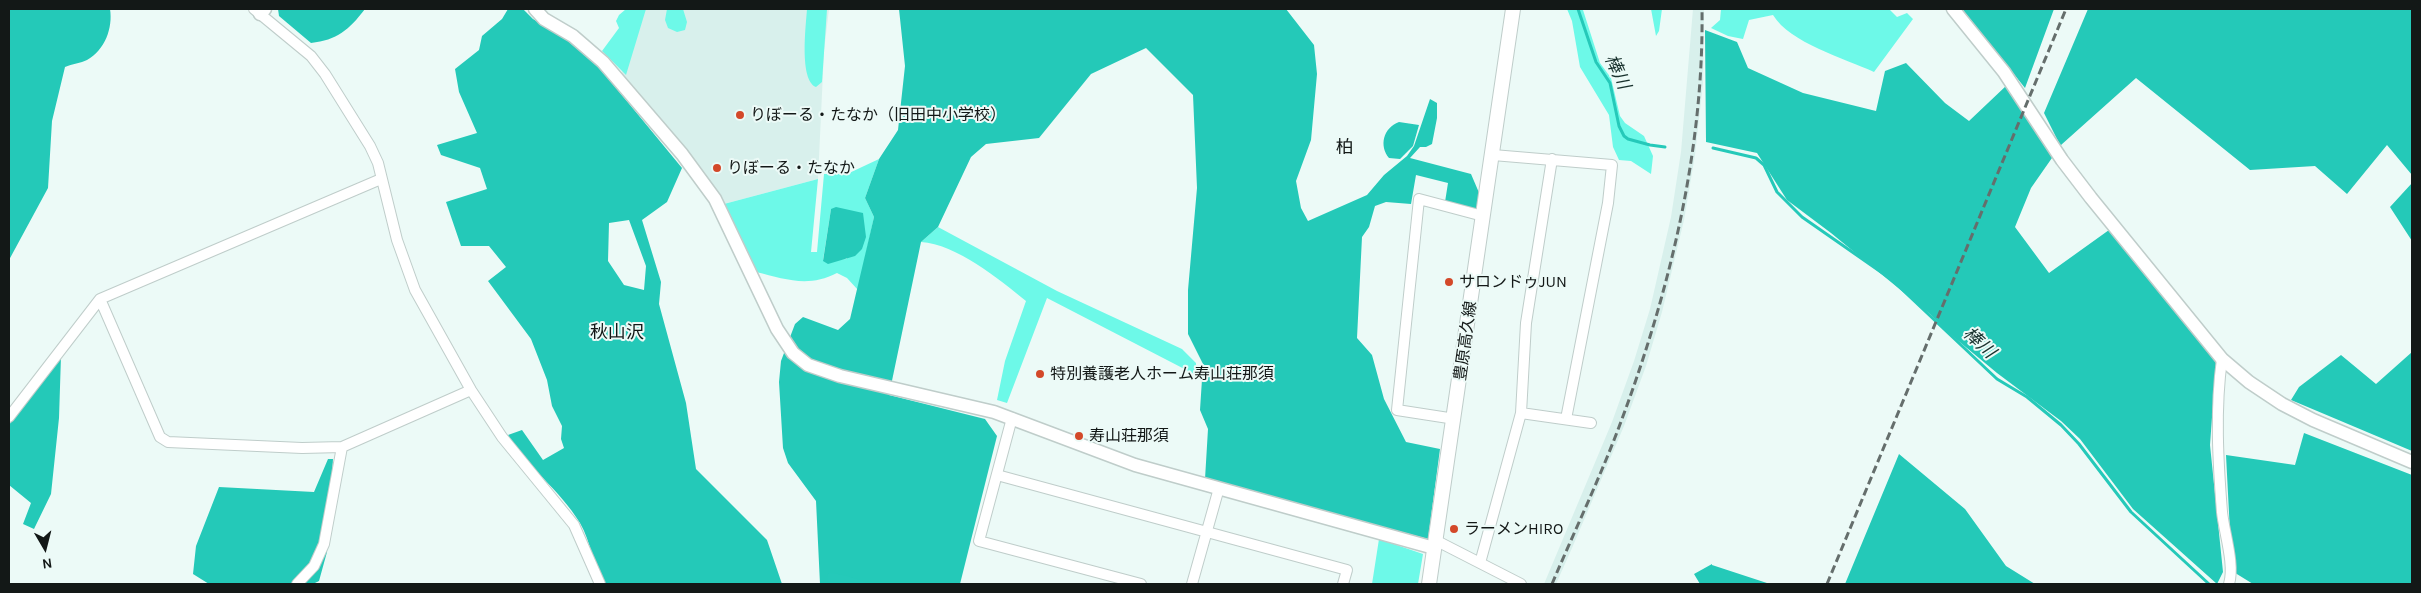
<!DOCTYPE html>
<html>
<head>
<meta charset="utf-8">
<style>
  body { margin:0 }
  #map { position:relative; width:2421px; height:593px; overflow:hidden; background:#ecfaf7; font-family:Karla,sans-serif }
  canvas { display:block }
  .frame { position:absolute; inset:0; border:10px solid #131817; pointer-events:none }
  .north { position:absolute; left:20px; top:523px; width:50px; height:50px; -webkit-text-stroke:4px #ecfaf7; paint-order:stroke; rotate:172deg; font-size:14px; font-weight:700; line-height:20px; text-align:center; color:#131817 }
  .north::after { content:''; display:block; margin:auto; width:18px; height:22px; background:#131817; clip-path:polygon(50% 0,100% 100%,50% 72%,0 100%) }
</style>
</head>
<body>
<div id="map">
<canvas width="2421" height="593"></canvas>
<div class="frame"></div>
<div class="north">N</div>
</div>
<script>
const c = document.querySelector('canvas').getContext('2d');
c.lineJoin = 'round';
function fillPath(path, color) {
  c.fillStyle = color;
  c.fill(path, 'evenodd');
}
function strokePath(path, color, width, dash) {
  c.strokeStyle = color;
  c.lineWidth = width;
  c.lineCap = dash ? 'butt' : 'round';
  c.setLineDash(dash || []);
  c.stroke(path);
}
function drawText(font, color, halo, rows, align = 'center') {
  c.font = font + ' Karla,"Noto Sans JP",sans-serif';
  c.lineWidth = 4;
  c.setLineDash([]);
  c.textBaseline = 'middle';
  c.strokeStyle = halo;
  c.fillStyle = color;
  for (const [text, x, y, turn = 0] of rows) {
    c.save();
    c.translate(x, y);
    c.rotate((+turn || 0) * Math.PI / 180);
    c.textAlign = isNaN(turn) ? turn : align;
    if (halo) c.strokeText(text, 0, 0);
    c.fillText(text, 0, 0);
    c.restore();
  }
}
fillPath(new Path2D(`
  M641,9H829L824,51L818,179L724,204L705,173L622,73Z
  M1693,9H1704L1703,83L1695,155L1684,220L1662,312L1646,366L1624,426L1572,548L1556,584H1544L1612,422L1634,361L1650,309L1671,217L1681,152Z`), '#d8f0ec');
fillPath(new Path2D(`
  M626,9H646L626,75L602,51L619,28L616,21L619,15Z
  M667,9H683L687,22L685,30L677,32L668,28L665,20Z
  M807,9H827L822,82L816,87C799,80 806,25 807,9Z
  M1567,9L1583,10L1600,63L1611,78L1620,116L1625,123L1644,136L1653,156L1651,174L1631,161L1619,160L1613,147L1609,115L1580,67L1572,21Z
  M1651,9H1662L1659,31L1656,36Z
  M1721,9H1889L1897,17L1907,13L1913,19L1874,72C1844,58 1790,43 1773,15L1749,20L1743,39L1728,36L1711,28L1720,20Z
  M879,159L865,198L874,217L858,290L847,278L837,273C808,288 785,279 756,272L724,204L818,179L811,252H817L824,174H847ZM831,209L847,259L823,260Z
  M938,227L1057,291L1182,349L1196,363V375L1047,298L1007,403L997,400L1005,361L1026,301C999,279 956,244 921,242Z
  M1379,539L1423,554L1418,584H1372Z`), '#6df9e8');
fillPath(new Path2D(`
  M9,9H110C113,28 105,50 87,60C81,63 72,64 65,67L52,121L48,188L9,260Z
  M278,9H365C349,30 337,40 311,43L279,16Z
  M508,9H523L533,19L568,40L598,66L682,168L667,202L642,220L661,282L659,304L686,403L696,469L767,540L782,584H605C593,566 591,542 580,523C560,490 528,468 508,435L522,430L543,460L564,448L561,439L562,426L552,406L547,380L531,339L488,281L506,267L489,246H461L446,202L487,189L480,168L441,155L437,145L477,133L459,92L455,69L479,50L482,36L502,19ZM629,220L646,266L644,290L624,285L608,261L609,223Z
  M899,9H1286L1314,45L1317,74L1311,140L1296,181L1301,208L1308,221L1367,195L1384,175L1407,156L1414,146L1430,99L1437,103V118L1432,144L1426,147H1420L1410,158L1471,174L1480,195L1479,210L1445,202L1448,183L1416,175L1411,204L1386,202L1375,206L1369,227L1362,237L1357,338L1372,355L1384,399L1406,442L1440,449L1428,539L1205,479L1208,429L1200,410L1203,364L1188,334V290L1197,188L1193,95L1146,48L1091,74L1039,138L986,144L971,157L938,227L921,242L889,395L985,419L997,436L960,584H820L816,501L788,463L783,448L779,382L781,361L795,324L803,317L838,330L850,319L874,217L865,198L879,159L898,130L905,66Z
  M1962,9H2054L2025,88Z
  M2088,9H2412V175L2387,145L2347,194L2315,166L2250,170L2136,78L2061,145L2031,188L2015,227L2049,273L2109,230L2216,362L2210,445L2223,572L2217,584L2133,509L2080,439L2061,421L1997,373L1950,334L1930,314L1831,233L1787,200L1757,153L1706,142L1705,30L1737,42L1748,68L1803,93L1876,111L1885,71L1906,63L1945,103L1969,121L2007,85L2059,143L2044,113Z
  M2412,183V241L2390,207Z
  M2412,352V451L2291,400L2299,387L2341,355L2376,384Z
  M61,356L59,418L51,494L34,529L23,524L31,503L9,485V425Z
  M2304,433L2412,475V584H2253L2232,571L2226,455L2295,465Z
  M1899,454L1965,509L2006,566L2035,584H1845Z
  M328,459H333L327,552L319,581L313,584H209L193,574L196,546L219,487L314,492Z
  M1712,564V565L1770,584H1700L1694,574Z`), '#24c9b8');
fillPath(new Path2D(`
  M1399,122L1419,125L1413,146L1400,159L1389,158C1379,146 1383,128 1399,122Z
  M836,207L863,213L866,237L862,249L855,256L828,264L823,261L831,209Z
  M832,573C840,574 864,580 869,584H830L827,579L828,574Z`), '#25c9b9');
strokePath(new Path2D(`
  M1578,9L1596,62L1610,83L1619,126L1624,136L1628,139L1650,145L1665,147
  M1713,148L1756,158L1764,165L1777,192L1802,217L1891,279L1997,379L2027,397L2061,425L2079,444L2131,512L2209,584`), '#25c9b9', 3);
const minor = new Path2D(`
  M254,9L311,56L325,74L370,146L378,163L397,240L415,290L471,390L502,437L574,525L600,584
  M1493,155L1612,165L1608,203L1566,419
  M100,299L160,437L168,442L302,448L342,447L471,390
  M2222,359C2215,409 2218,461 2222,512C2224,532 2235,565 2229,584
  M1521,413L1591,423
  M9,417L100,299L381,179
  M1012,418L979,541L1141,584
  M1455,419L1397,410L1419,199L1483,216
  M997,475L1347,570L1343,584
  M1435,540L1521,584
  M1480,563L1521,413L1526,323L1552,159
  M297,584L314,566L324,544L342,447
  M1192,584L1219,488`);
const tertiary = new Path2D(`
  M535,9L544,19L573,36L603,62L682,154L715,199L777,329L793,353L808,365L840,376L994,412L1135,465L1434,548
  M1953,9L2004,72L2062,160L2091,198L2222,359L2249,382L2282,404L2313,420L2412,462
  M260,14L265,9`);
const secondary = new Path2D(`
  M1429,584L1513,9`);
strokePath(minor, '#bfcdca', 12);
strokePath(tertiary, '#bfcdca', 15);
strokePath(secondary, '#bfcdca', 16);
strokePath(minor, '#fff', 10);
strokePath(tertiary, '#fff', 12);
strokePath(secondary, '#fff', 14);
strokePath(new Path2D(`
  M1552,584C1574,532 1599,480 1619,427C1669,294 1704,152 1702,9
  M1827,584L2066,9`), '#656e6c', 3, [8, 4]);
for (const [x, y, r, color] of [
  [740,115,5,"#d34829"],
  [717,168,5,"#d34829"],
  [1449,282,5,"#d34829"],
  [1040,374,5,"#d34829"],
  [1079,436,5,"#d34829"],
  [1454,529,5,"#d34829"]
]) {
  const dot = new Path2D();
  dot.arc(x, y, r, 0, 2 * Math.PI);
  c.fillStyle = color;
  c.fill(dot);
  strokePath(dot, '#ecfaf7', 2);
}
drawText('16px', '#131817', '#ecfaf7', [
  ["りぼーる・たなか（旧田中小学校）",750,115],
  ["りぼーる・たなか",727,168],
  ["サロンドゥJUN",1459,282],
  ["特別養護老人ホーム寿山荘那須",1050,374],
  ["寿山荘那須",1089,436],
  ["ラーメンHIRO",1464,529]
], 'left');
drawText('16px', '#131817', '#ecfaf7', [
  ["豊原高久線",1466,341,-82]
]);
drawText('italic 18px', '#18312d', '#ecfaf7', [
  ["棒川",1617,72,65],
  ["棒川",1979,343,43]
]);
drawText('18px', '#131817', '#ecfaf7', [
  ["柏",1345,148],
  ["秋山沢",617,333]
]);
</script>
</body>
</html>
